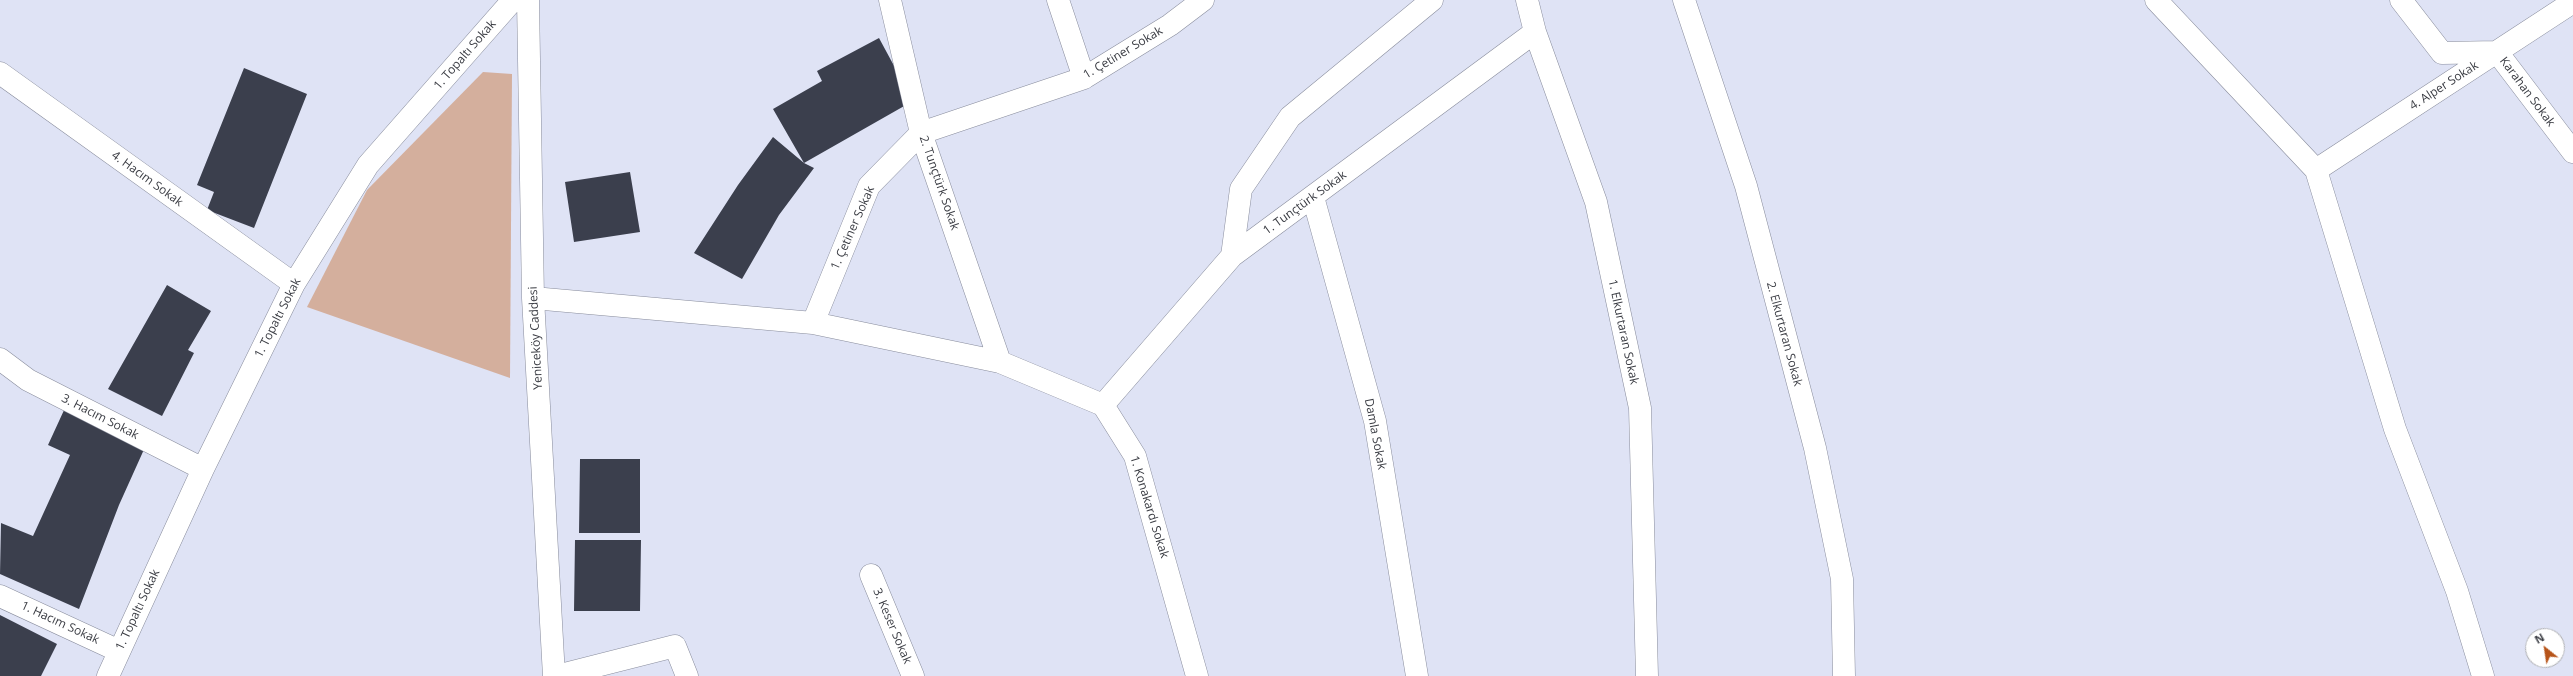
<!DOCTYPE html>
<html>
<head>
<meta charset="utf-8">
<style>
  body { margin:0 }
  #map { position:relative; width:2573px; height:676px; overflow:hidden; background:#dfe3f5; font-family:"Open Sans",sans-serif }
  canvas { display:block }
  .north { position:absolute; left:2525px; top:628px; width:40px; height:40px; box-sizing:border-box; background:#fff; border:1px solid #b0b1b4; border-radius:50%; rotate:330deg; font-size:11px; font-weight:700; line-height:16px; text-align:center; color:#3a3c43 }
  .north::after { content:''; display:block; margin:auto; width:14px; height:18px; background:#b75419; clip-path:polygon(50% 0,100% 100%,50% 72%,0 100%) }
</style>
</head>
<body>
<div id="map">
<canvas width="2573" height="676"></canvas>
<div class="north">N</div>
</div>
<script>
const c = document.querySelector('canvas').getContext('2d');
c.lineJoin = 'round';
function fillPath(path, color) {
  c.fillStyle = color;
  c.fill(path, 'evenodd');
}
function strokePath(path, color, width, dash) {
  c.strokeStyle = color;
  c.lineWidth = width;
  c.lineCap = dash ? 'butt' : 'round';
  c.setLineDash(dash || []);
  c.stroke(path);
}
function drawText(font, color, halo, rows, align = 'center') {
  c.font = font + ' "Open Sans",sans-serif';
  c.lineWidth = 4;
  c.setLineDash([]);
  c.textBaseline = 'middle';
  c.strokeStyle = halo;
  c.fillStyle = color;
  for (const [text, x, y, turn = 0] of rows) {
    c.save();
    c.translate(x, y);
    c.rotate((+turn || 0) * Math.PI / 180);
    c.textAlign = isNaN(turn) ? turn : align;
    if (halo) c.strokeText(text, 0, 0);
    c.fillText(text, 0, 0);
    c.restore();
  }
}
fillPath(new Path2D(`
  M483,72L512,74L510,378L307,307L367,190Z`), '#d4af9d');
fillPath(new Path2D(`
  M879,38L913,101L804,163L814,168L779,215L742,279L694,253L738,185L773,137L804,163L773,109L822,81L817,71Z
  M244,68L307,94L254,228L207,210L214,192L197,185Z
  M630,172L640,232L574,242L565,182Z
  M167,285L211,311L188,350L194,353L162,416L108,389Z
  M65,408L146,445L119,505L79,609L0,574L1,523L33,536L70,455L48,445Z
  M580,459H640V533H579Z
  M575,540H641L640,611H574Z
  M0,615L57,644L41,676H0Z`), '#3b3f4d');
const minor = new Path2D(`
  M528,0L533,298L554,676
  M890,0L921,133L1000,362
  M1058,0L1084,78
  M1527,0L1535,32L1596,202L1640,408L1647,676
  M1684,0L1746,186L1815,448L1842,579L1844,676
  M2156,0L2316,170L2395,429L2457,591L2483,676
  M2401,0L2442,53L2497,52L2573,152
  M0,73L294,284
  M2316,170L2573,2
  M1313,197L1375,421L1417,676
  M1232,256L1241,189L1290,117L1432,0
  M533,298L813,323L869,186L921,133L1084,78L1170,25L1203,0
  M813,323L1000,362L1103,405L1135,456L1197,676
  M0,359L28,380L203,469
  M1103,405L1232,256L1535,32
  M871,575L913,676
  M0,596L119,651
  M108,676L203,469L294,284L368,165L513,0
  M557,676L675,646L687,676`);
strokePath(minor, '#888c9c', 23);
strokePath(minor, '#fff', 22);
drawText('12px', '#3a3c43', '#fff', [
  ["1. Çetiner Sokak",1123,53,-31],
  ["1. Topaltı Sokak",465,55,-49],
  ["4. Alper Sokak",2444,86,-33],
  ["Karahan Sokak",2527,92,53],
  ["4. Hacım Sokak",147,179,36],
  ["2. Tunçtürk Sokak",939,183,71],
  ["1. Tunçtürk Sokak",1305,203,-36],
  ["1. Çetiner Sokak",853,228,-66],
  ["1. Topaltı Sokak",278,318,-63],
  ["1. Elkurtaran Sokak",1623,332,78],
  ["2. Elkurtaran Sokak",1784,334,75],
  ["Yeniceköy Caddesi",536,338,-93],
  ["3. Hacım Sokak",100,417,27],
  ["Damla Sokak",1375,434,79],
  ["1. Konakardı Sokak",1149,507,73],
  ["1. Topaltı Sokak",138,610,-65],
  ["1. Hacım Sokak",60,623,25],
  ["3. Keser Sokak",892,626,67]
]);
</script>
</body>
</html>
